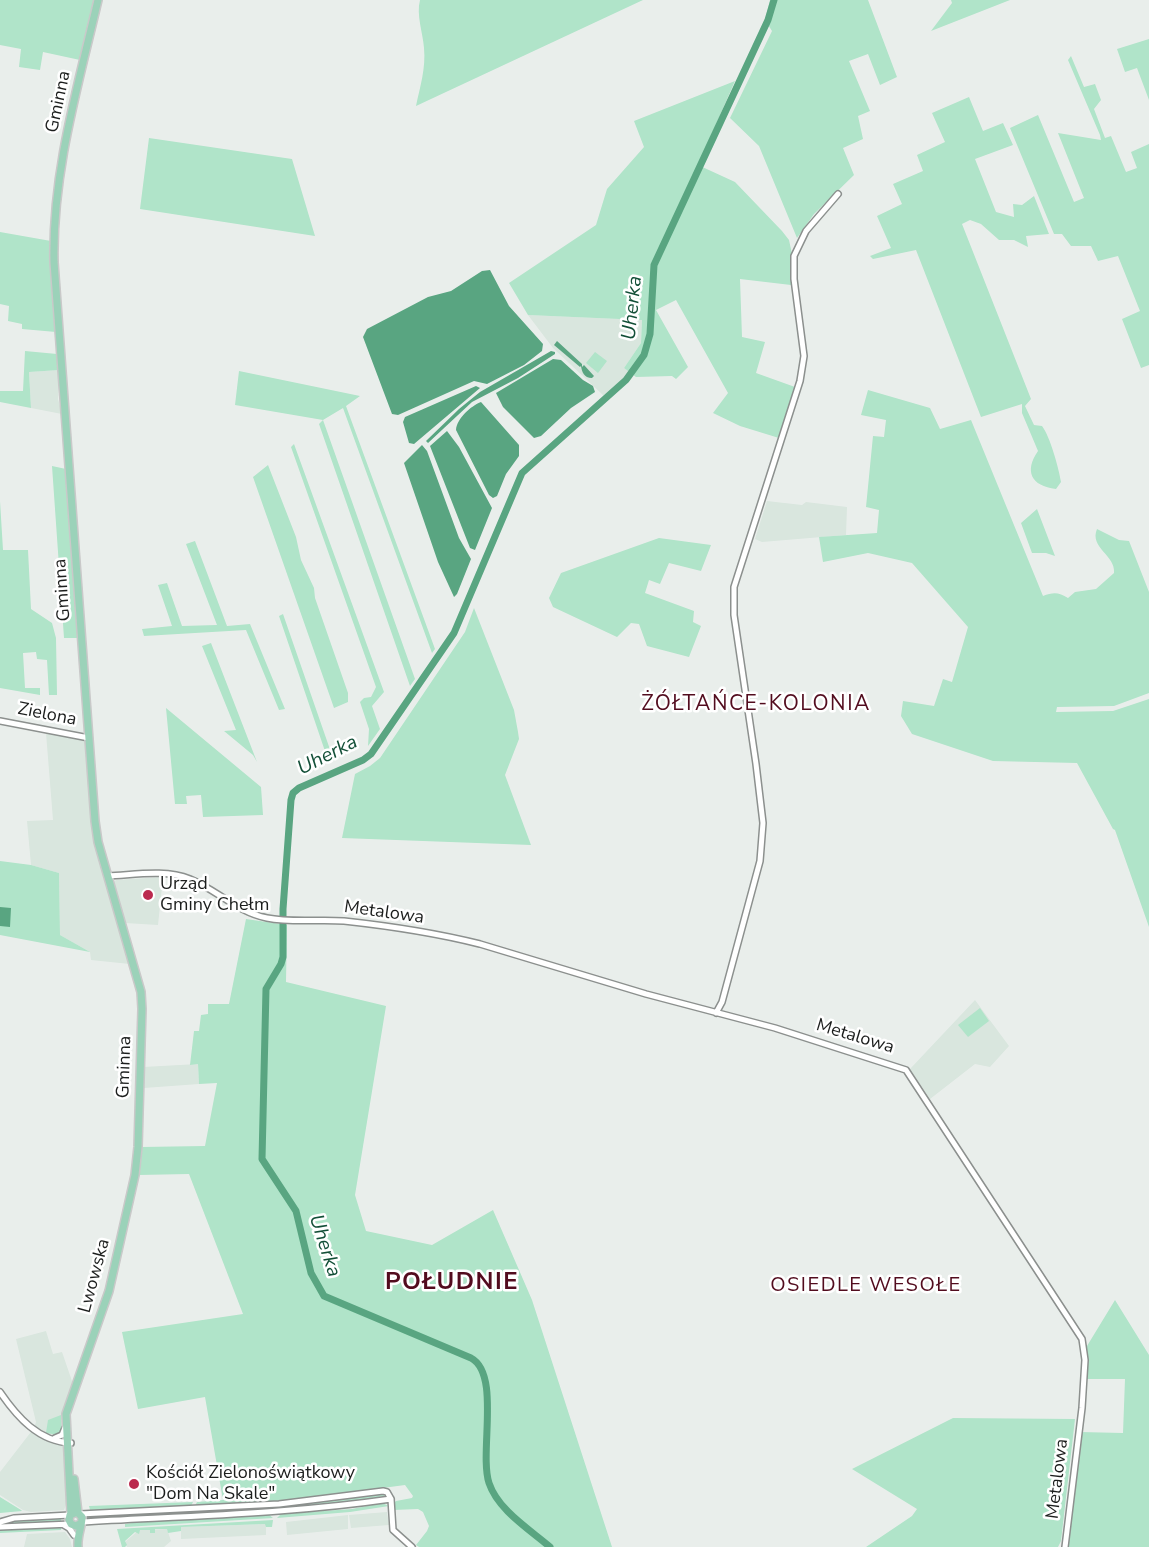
<!DOCTYPE html>
<html>
<head>
<meta charset="utf-8">
<style>
  body { margin:0 }
  canvas { display:block; background:#e9eeeb }
</style>
</head>
<body>
<canvas width="1149" height="1547"></canvas>
<script>
const c = document.querySelector('canvas').getContext('2d');
c.lineJoin = 'round';
function fillPath(path, color) {
  c.fillStyle = color;
  c.fill(path, 'evenodd');
}
function strokePath(path, color, width, dash) {
  c.strokeStyle = color;
  c.lineWidth = width;
  c.lineCap = dash ? 'butt' : 'round';
  c.setLineDash(dash || []);
  c.stroke(path);
}
function drawText(font, color, halo, rows, align = 'center') {
  c.font = font + ' "Nunito Sans",sans-serif';
  c.lineWidth = 5;
  c.setLineDash([]);
  c.textBaseline = 'middle';
  c.strokeStyle = halo;
  c.fillStyle = color;
  for (const [text, x, y, turn = 0] of rows) {
    c.save();
    c.translate(x, y);
    c.rotate((+turn || 0) * Math.PI / 180);
    c.textAlign = isNaN(turn) ? turn : align;
    if (halo) c.strokeText(text, 0, 0);
    c.fillText(text, 0, 0);
    c.restore();
  }
}
fillPath(new Path2D(`
  M528,315L642,320L641,343L624,368L630,372L624,380L604,396L553,348Z
  M59,370L58,399L62,414L31,408L29,372Z
  M767,501L802,505L806,502L847,507L846,535L762,542L755,539Z
  M46,733L87,740L93,833L130,964L91,960L90,952L60,935L59,873L31,865L27,821L53,820Z
  M163,877L158,925L125,923L114,882L116,880Z
  M975,1000L1009,1046L990,1067L975,1064L930,1099L910,1069Z
  M198,1064L199,1084L144,1088L143,1067Z
  M46,1331L53,1354L62,1352L73,1384L65,1403L61,1422L66,1460L68,1499L64,1510L31,1512L23,1510L0,1495V1472L34,1428L36,1422L16,1339Z
  M387,1512L389,1525L351,1528L349,1515Z
  M348,1515V1529L287,1535L286,1522Z
  M266,1524V1535L181,1539V1527Z
  M167,1529L171,1541L164,1547H127L125,1542L139,1530Z
  M65,1532L70,1539L72,1547H24L27,1534Z`), '#d9e6de');
fillPath(new Path2D(`
  M0,0H94L80,60L43,52L40,70L19,67L21,49L0,45Z
  M420,0H643L416,106C420,87 426,68 424,48C423,33 416,15 420,0Z
  M770,0H868L897,77L880,85L868,54L849,61L870,111L858,116L863,139L843,148L854,175L814,214L797,238L759,146L730,118L772,31L765,20Z
  M951,0H1010L931,31L952,3Z
  M1149,39V100L1137,68L1125,72L1117,49Z
  M1071,56L1084,87L1095,84L1101,100L1094,109L1105,138L1111,136L1126,172L1137,168L1131,152L1149,144V365L1141,368L1122,319L1140,311L1118,256L1098,261L1091,246H1071L1062,234H1054L1010,128L1038,115L1074,202L1084,198L1058,133L1101,140L1100,135L1068,60Z
  M735,81L698,165L735,182L782,231L789,240L792,254L791,285L740,279L742,337L765,342L756,373L795,387L779,438L740,426L713,413L728,393L676,300L656,310L688,367L676,379L672,376L636,377L624,368L641,343L642,320L528,315L509,283L596,225L607,189L644,147L634,121Z
  M969,97L983,131L1003,123L1013,145L975,159L996,212L1014,217L1013,204L1022,205L1034,196L1049,234L1026,236L1028,247L1014,240H999L981,224L970,220L962,224L1031,399L1025,406L1034,425L1042,426C1050,436 1059,469 1061,482L1056,489C1031,486 1024,471 1038,451L1022,413V404L981,417L916,250L873,259L870,256L891,248L877,216L902,204L893,184L923,171L917,155L945,142L932,113Z
  M149,138L292,159L315,236L140,209Z
  M0,232L51,241L56,332L22,329V324L8,321L9,306L0,304Z
  M25,351L57,354L59,370L29,372L31,408L0,402V391H23Z
  M595,352L607,361L598,373L586,363Z
  M239,371L360,396L346,406L435,649L432,653L343,408L323,420L415,679L410,686L319,424L323,420L235,405Z
  M868,390L930,408L940,429L971,420L1043,596C1053,592 1059,592 1068,598L1075,592L1096,589L1114,573C1116,555 1089,548 1097,529L1119,540L1129,541L1149,592V693L1114,706L1057,707L1056,712L1113,711L1149,699V927L1115,830L1113,829L1077,763L993,761L912,734L901,716L903,701L934,706L943,679L952,682L968,627L912,563L868,553L823,562L819,537L877,533L879,510L866,507L873,436L884,437L886,420L861,415Z
  M294,444L384,692L372,706L380,729L368,746L369,729L360,702L364,698L371,697L376,687L291,447Z
  M268,465L296,537L301,560L314,588L315,598L348,693V702L334,708L253,477Z
  M52,466L66,469L80,638H64Z
  M0,501L3,550H28L31,609L52,623L56,638L57,695H49L47,660L37,659L36,652L23,653L25,688H40V695L0,688Z
  M1037,509L1055,556L1046,553H1032L1021,523Z
  M659,538L711,545L701,571L669,563L660,584L649,580L645,593L694,611L693,622L701,626L689,657L647,646L639,624L631,623L617,637L553,607L549,598L561,573Z
  M195,541L227,626L250,624L285,709L279,710L246,630L144,636L142,629L172,626L158,585L167,583L182,626L217,625L186,544Z
  M474,608L514,710L518,732L519,739L505,775L531,845L342,838L355,774L370,766L380,758L465,632Z
  M283,614L334,761L328,760L279,616Z
  M211,643L257,762L253,755L224,731L236,730L202,646Z
  M166,708L261,787L263,815L203,817L201,795L186,796L187,804H175Z
  M0,861L31,865L59,873L60,935L90,952L0,935Z
  M246,919L287,925L286,982L386,1006L355,1195L366,1231L432,1245L493,1210L532,1300L612,1547H419L416,1545L427,1531L429,1526L423,1512L418,1509L393,1510V1504L396,1501L412,1498L413,1496L405,1485L345,1493L335,1496L279,1502L195,1506L197,1502L223,1500L205,1397L138,1409L122,1332L243,1314L189,1174L138,1175L141,1147L205,1146L217,1083L199,1084L198,1064L190,1065L194,1031H199L201,1015L208,1014V1004H229Z
  M980,1008L989,1021L968,1037L958,1025Z
  M1115,1300L1149,1355V1547H1067L1080,1432L1123,1433L1125,1379H1086L1087,1346Z
  M65,1403L61,1416L62,1432L59,1435L46,1433L48,1420L61,1415Z
  M953,1418L1075,1419L1061,1541L1058,1547H866L912,1516L917,1509L852,1469Z
  M380,1493L385,1496L293,1509L90,1520V1516L289,1505Z
  M0,1497L21,1510L22,1511L0,1513Z
  M193,1502L191,1506L90,1510L89,1506Z
  M382,1503L389,1506L350,1512L277,1518L281,1514L352,1509Z
  M268,1514L273,1518L125,1527V1524L147,1521Z
  M61,1518V1522L0,1525L5,1521Z
  M273,1520L272,1527H266L265,1524L181,1527V1531L168,1533L167,1529H155V1533H150V1530H140L139,1534L135,1532L125,1541L127,1545L125,1547H122L117,1529Z
  M61,1528V1530L0,1533V1529Z`), '#b0e4c9');
fillPath(new Path2D(`
  M490,270L509,306L543,344L542,351L524,365L487,384L474,381L398,415L392,414L363,337L367,329L428,297L451,291L482,271Z
  M557,341L582,364V367L584,365L594,376L592,378C584,378 582,372 581,366L580,367L554,345Z
  M551,351L555,352V354L518,378L472,402L428,443L426,441L459,409L480,392Z
  M553,359L561,360L583,380L593,386L595,392L571,408L541,436L534,438L503,407L496,393Z
  M476,386L480,388L414,444L409,443L403,422L405,417Z
  M481,402L519,445V456L506,474L497,496L493,498L489,495L456,430C457,418 471,406 481,402Z
  M447,431L459,447L492,508L475,550L470,548L430,446Z
  M422,445L427,451L459,538L471,559L457,594L454,597L438,562L404,463Z
  M0,907L11,908L10,927L0,926Z`), '#59a581');
strokePath(new Path2D(`
  M550,1547C529,1529 498,1510 489,1483C479,1453 501,1374 471,1358L324,1296L311,1273L296,1211L262,1159L266,989L281,964L283,957V909L291,800L293,793L299,788L363,760L371,754L454,633L522,473L626,380L644,355L650,334L654,265L768,20L774,0`), '#59a581', 7);
const minor = new Path2D(`
  M0,721L89,738
  M108,876C134,875 165,869 190,879C217,890 237,912 267,918C292,923 319,919 344,921C390,926 436,933 480,944L646,994L775,1028L906,1070L1082,1339L1085,1360L1082,1408L1065,1547
  M716,1013L722,1002L760,861L763,823L756,764L734,615V587L800,381L804,356L794,279V256L806,231L838,194
  M0,1392C17,1417 39,1442 71,1443
  M55,1438L62,1435L65,1428
  M391,1499L393,1530L412,1547
  M80,1514L279,1504L383,1491L387,1492L391,1499
  M0,1522L14,1518L70,1515
  M81,1522C185,1516 288,1514 391,1499
  M64,1525L69,1528L74,1535
  M0,1527L71,1524`);
const major = new Path2D(`
  M74,1479L78,1513
  M71,1514L66,1414L109,1291L135,1175L138,1147L142,1009L141,992L98,842L95,821L54,262C52,173 78,86 98,0
  M78,1547C77,1535 82,1527 82,1517L77,1512L70,1515L69,1520L71,1524L76,1526L80,1524`);
strokePath(minor, '#8c908e', 8);
strokePath(major, '#c9c9c9', 10);
strokePath(minor, '#fff', 5);
strokePath(major, '#9bd2b9', 7);
for (const [x, y, r, color] of [
  [148,895,6,"#bb2a4e"],
  [134,1484,6,"#bb2a4e"]
]) {
  const dot = new Path2D();
  dot.arc(x, y, r, 0, 2 * Math.PI);
  c.fillStyle = color;
  c.fill(dot);
  strokePath(dot, '#fff', 2);
}
drawText('18px', '#1c1e1d', '#fff', [
  ["Gminna",59,102,-78],
  ["Gminna",63,590,-94],
  ["Zielona",47,715,11],
  ["Metalowa",384,913,8],
  ["Metalowa",855,1037,17],
  ["Gminna",125,1067,-88],
  ["Lwowska",95,1276,-75],
  ["Metalowa",1058,1479,-83]
]);
drawText('18px', '#1c1e1d', '#fff', [
  ["Urząd",160,885],
  ["Gminy Chełm",160,906],
  ["Kościół Zielonoświątkowy",146,1474],
  ["\"Dom Na Skale\"",146,1495]
], 'left');
drawText('italic 20px', '#124f37', '#fff', [
  ["Uherka",633,308,-84],
  ["Uherka",328,756,-27],
  ["Uherka",324,1246,72]
]);
c.letterSpacing = '1.5px';
drawText('20px', '#520c1e', '#fff', [
  ["OSIEDLE WESOŁE",866,1286]
]);
c.letterSpacing = '0px';
c.letterSpacing = '1.5px';
drawText('21px', '#520c1e', '#fff', [
  ["ŻÓŁTAŃCE-KOLONIA",756,705]
]);
c.letterSpacing = '0px';
c.letterSpacing = '1.5px';
drawText('bold 24px', '#520c1e', '#fff', [
  ["POŁUDNIE",452,1283]
]);
c.letterSpacing = '0px';
</script>
</body>
</html>
